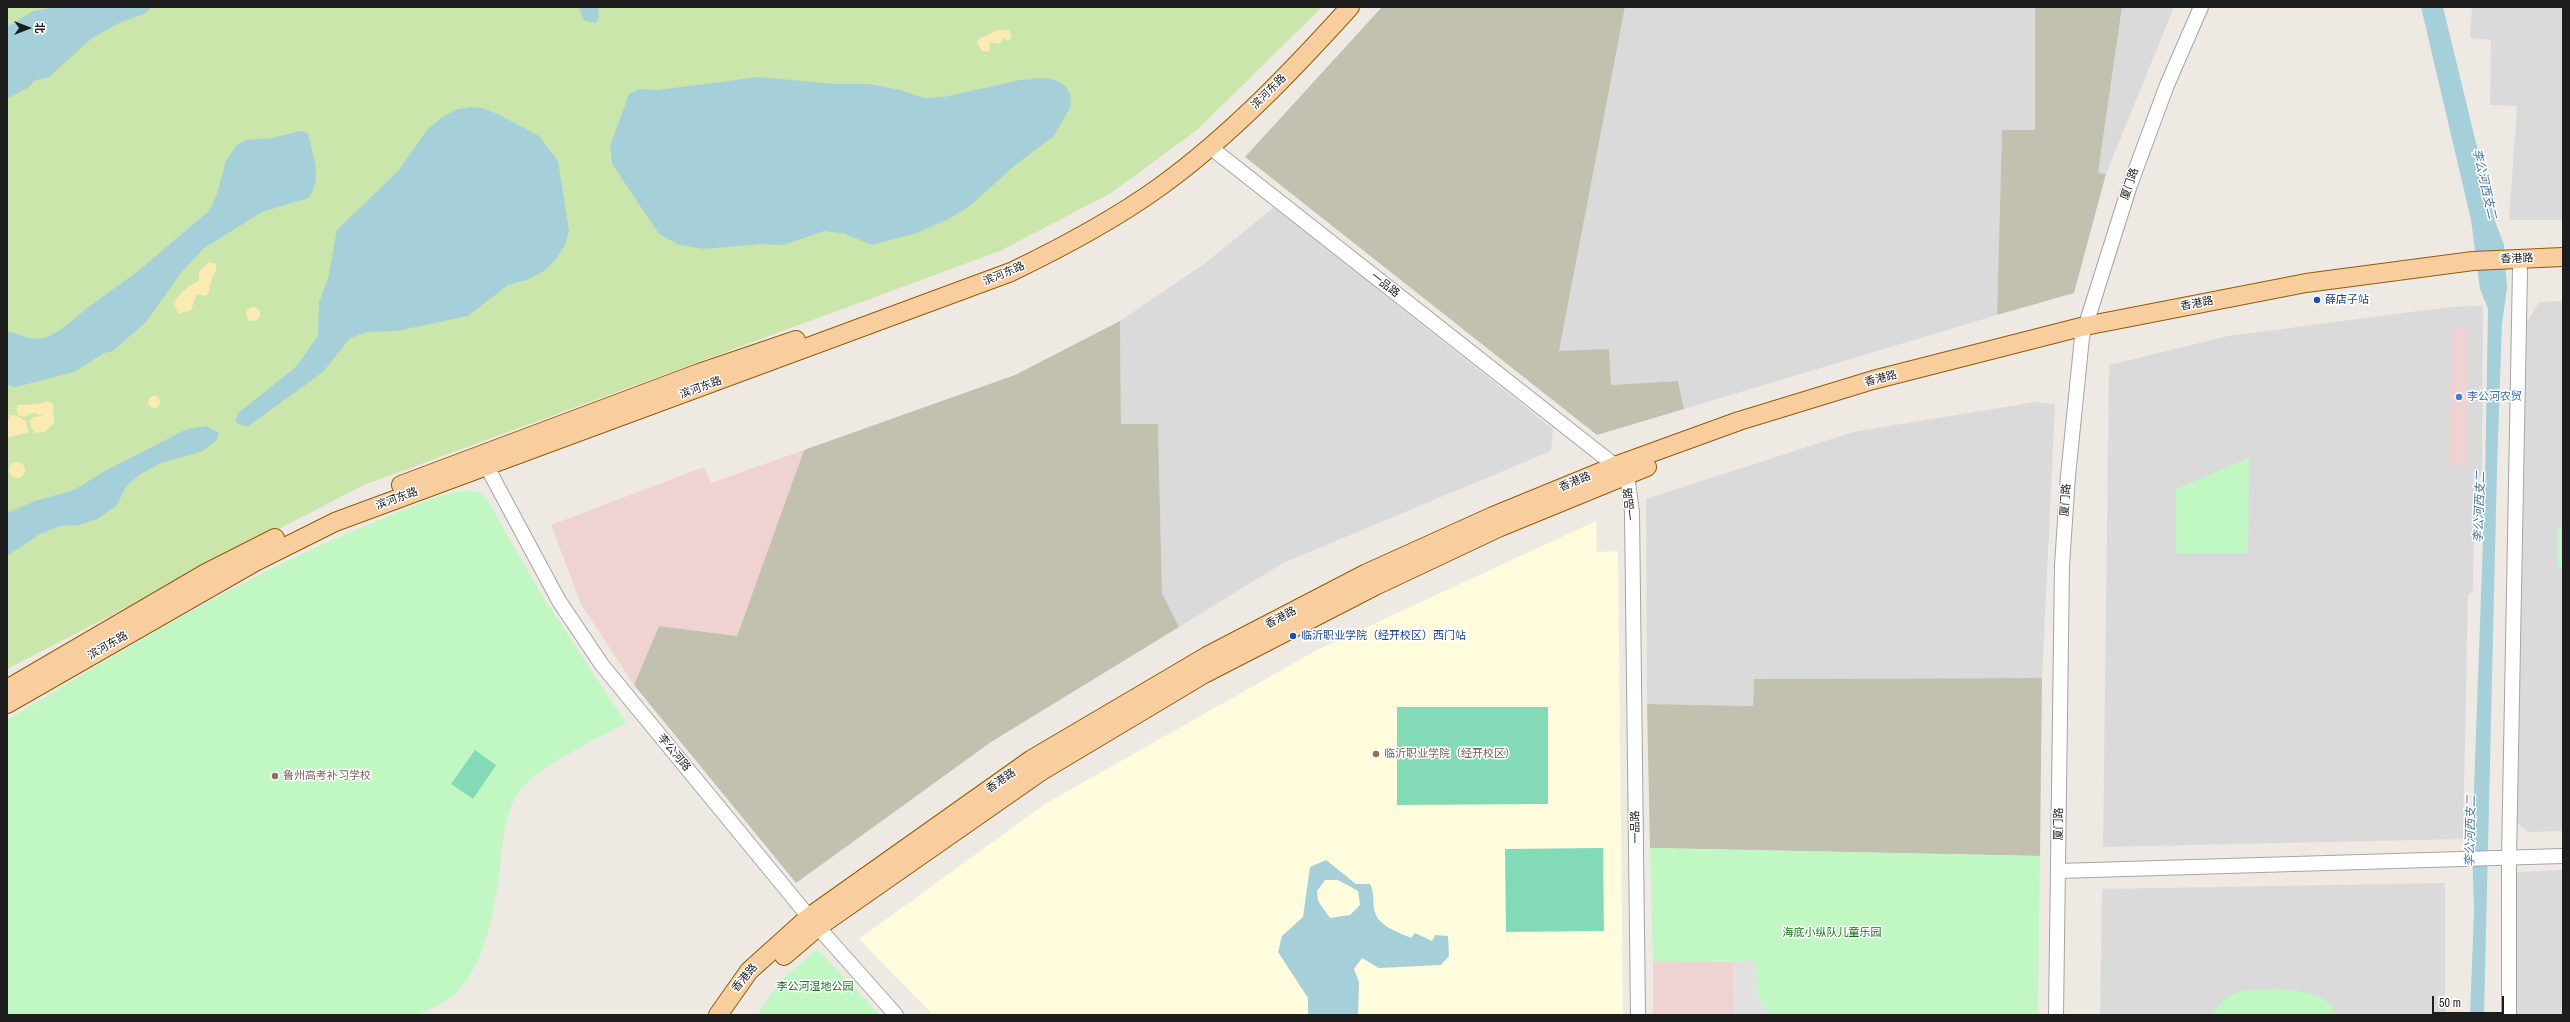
<!DOCTYPE html>
<html>
<head>
<meta charset="utf-8">
<style>
  body { margin:0 }
  #map { position:relative; width:2570px; height:1022px; overflow:hidden; background:#eeeae3; font-family:"Archivo Narrow","Noto Sans SC",sans-serif }
  canvas { display:block }
  .frame { position:absolute; inset:0; border:8px solid #1d1d1d; pointer-events:none }
  .north { position:absolute; left:8px; top:8px; width:40px; height:40px; -webkit-text-stroke:3px #fff; paint-order:stroke; rotate:90deg; font-size:11px; font-weight:700; line-height:16px; text-align:center; color:#1d1d1d }
  .north::after { content:''; display:block; margin:auto; width:14px; height:18px; background:#1d1d1d; clip-path:polygon(50% 0,100% 100%,50% 72%,0 100%) }
  .scale { position:absolute; left:2432px; top:996px; width:72px; height:18px; box-sizing:border-box; border:2px solid #1d1d1d; border-top:0; padding-left:5px; font-size:12px; line-height:14px; white-space:nowrap; color:#1d1d1d; -webkit-text-stroke:3px #fff; paint-order:stroke }
</style>
</head>
<body>
<div id="map">
<canvas width="2570" height="1022"></canvas>
<div class="frame"></div>
<div class="north">北</div>
<div class="scale">50 m</div>
</div>
<script>
const c = document.querySelector('canvas').getContext('2d');
c.lineJoin = 'round';
function fillPath(path, color) {
  c.fillStyle = color;
  c.fill(path, 'evenodd');
}
function strokePath(path, color, width, dash) {
  c.strokeStyle = color;
  c.lineWidth = width;
  c.lineCap = dash ? 'butt' : 'round';
  c.setLineDash(dash || []);
  c.stroke(path);
}
function drawText(font, color, halo, rows, align = 'center') {
  c.font = font + ' "Archivo Narrow","Noto Sans SC",sans-serif';
  c.lineWidth = 3;
  c.setLineDash([]);
  c.textBaseline = 'middle';
  c.strokeStyle = halo;
  c.fillStyle = color;
  for (const [text, x, y, turn = 0] of rows) {
    c.save();
    c.translate(x, y);
    c.rotate((+turn || 0) * Math.PI / 180);
    c.textAlign = isNaN(turn) ? turn : align;
    if (halo) c.strokeText(text, 0, 0);
    c.fillText(text, 0, 0);
    c.restore();
  }
}
fillPath(new Path2D(`
  M1625,7H2035V130H2002L1997,315L1684,409L1678,381L1611,385L1559,351Z
  M2122,7H2174L2106,174L2098,173Z
  M2472,7H2563V220H2509L2517,106L2490,105L2491,40L2470,38Z
  M1274,207L1553,429L1551,451L1283,563L1179,627L1162,593L1158,424H1121L1120,321L1204,264Z
  M2563,301V831L2528,832L2517,823L2527,322L2539,302Z
  M2483,306L2482,474L2474,488L2473,590L2468,595L2463,839L2103,847L2109,365L2228,336L2449,307Z
  M2035,402L2055,404L2042,678L1754,679L1753,706L1647,704L1646,499L1853,432Z
  M2563,870V1015H2516L2515,872Z
  M2445,883V1015H2100L2102,889Z`), '#dbdada');
fillPath(new Path2D(`
  M2451,329L2468,330L2467,465H2450Z
  M804,450L737,636L659,626L634,685L581,604L551,525L704,467L711,483Z
  M1653,962H1733L1734,1015H1653Z`), '#eed3d2');
fillPath(new Path2D(`
  M1596,521L1597,552L1618,551L1623,1015H933L859,939L1045,804L1317,650Z`), '#fefcdc');
fillPath(new Path2D(`
  M1382,7H1625L1559,351L1609,349L1611,385L1678,381L1684,409L1597,435L1245,157Z
  M2035,7H2122L2098,173L2106,174L2074,293L1997,315L2002,130H2035Z
  M1120,321L1121,424H1158L1162,593L1179,627L991,742L796,883L634,685L659,626L737,636L804,450L1015,375Z
  M2042,678L2040,856L1650,848L1647,704L1753,706L1754,679Z`), '#c2c1af');
fillPath(new Path2D(`
  M7,7H1322L1197,130L1111,193L1000,251L364,485L7,669Z`), '#cae6aa');
fillPath(new Path2D(`
  M996,30H1009L1012,38L1008,41L1004,38L999,44L990,42L989,51H982L977,43L979,38L987,36Z
  M210,262L216,264V271L212,277L208,294L206,296L197,294L191,310L179,314L174,304C179,293 188,286 199,281V271Z
  M246 314a7 7 0 1 1 14 0a7 7 0 1 1-14 0Z
  M148 402a6 6 0 1 1 12 0a6 6 0 1 1-12 0Z
  M47,401L53,404L54,423L45,432L35,433L31,428L30,421L33,417L44,416L34,413C26,414 26,421 17,414V405L40,404Z
  M10,415L18,416L26,422L29,432L7,438L8,419Z
  M9 470a8 8 0 1 1 16 0a8 8 0 1 1-16 0Z`), '#fceab3');
fillPath(new Path2D(`
  M2249,458L2248,553H2176V489Z
  M469,490L481,493L488,501L541,594L626,723C600,737 529,771 516,796C505,816 503,838 501,860C496,900 488,960 458,991C447,1002 432,1008 417,1015H7V720C125,649 244,575 372,523C402,511 437,494 469,490Z
  M2558,526H2563V567H2558Z
  M1650,848L2040,856L2038,1015H1768L1758,997L1755,961L1653,962Z
  M817,949L880,1015H757L777,985Z
  M2282,989C2297,991 2333,994 2334,1015H2213C2227,986 2253,990 2282,989Z`), '#c1f7c3');
fillPath(new Path2D(`
  M1397,707H1548V804L1397,805Z
  M475,750L496,765L473,799L451,784Z
  M1603,848L1604,931L1506,932L1505,849Z`), '#83dab6');
fillPath(new Path2D(`
  M1755,961L1758,997L1768,1015H1734L1733,962Z`), '#e1e1e1');
fillPath(new Path2D(`
  M58,7H151L144,14L121,22L92,38L49,77L34,81L29,87L7,99V27L33,11Z
  M578,7H598L599,17L596,23L585,21Z
  M2421,7H2443L2495,221L2504,245L2507,288L2502,324L2497,469L2484,1015H2470L2474,912L2472,844L2485,485L2488,309L2480,289L2471,220Z
  M760,77L833,84H869L900,90L924,98L944,97L1020,80L1043,78L1055,80L1065,86L1070,94L1071,106L1054,136L1014,166L971,205L949,219L914,234L872,245L845,234L824,231L784,245L760,244L705,249L679,245L659,234L612,164L610,146L629,94L639,89L657,90Z
  M472,107L482,108L498,114L539,136L558,161L569,231L565,245L555,260L544,271L527,280L508,285L468,316L397,331L368,332L350,338L323,372L247,427L235,422L238,413L296,367L318,336L319,302L328,279L337,230L399,170L427,130L441,118L458,109Z
  M300,131L308,133C312,153 324,180 308,198L262,212L203,249L181,273L146,322L113,351L104,353L74,372L16,387L7,385V331L33,339L45,338L59,331L91,305L137,272L209,211L217,194L226,161L237,145L246,140L272,138Z
  M206,426L219,433L217,440L203,451L161,463L141,474L127,485L116,506L97,519L79,525L60,526L40,534L7,556V513L35,501L74,490L105,471L187,429Z
  M1326,860L1356,884H1370C1374,892 1373,899 1374,908C1376,926 1398,932 1411,938L1415,933L1432,941L1435,935L1448,936L1449,956L1441,965L1379,968L1362,958L1354,969L1359,982L1358,1015H1308V998L1278,952L1282,936L1303,917L1310,867ZM1325,880H1338L1358,891L1360,905L1350,915L1330,918L1318,901L1317,891Z`), '#a5d0da');
const minor = new Path2D(`
  M1210,147L1627,475L1632,512L1638,1015
  M487,467L559,601L602,665L809,917L896,1015
  M2058,871L2563,856
  M2056,1015L2062,565L2068,476L2082,337L2130,185L2167,85L2201,7
  M2509,1015V858L2520,269`);
const major = new Path2D(`
  M401,485L699,373L796,340
  M7,689L206,573L275,538
  M7,704L255,562L335,522L1011,272C1063,247 1114,220 1161,186C1231,135 1292,71 1350,7
  M784,956L818,927L1040,772L1204,674L1375,586L1498,528L1647,467
  M718,1015L749,971L809,917L1032,759L1207,656L1367,573L1493,516L1615,466L1739,421L1873,380L2085,326L2306,283L2473,261L2563,257`);
strokePath(minor, '#a4a4a4', 16);
strokePath(major, '#8f5d06', 20);
strokePath(minor, '#fff', 14);
strokePath(major, '#f8ce9e', 18);
for (const [x, y, r, color] of [
  [2317,300,4,"#1a4fb4"],
  [2459,397,4,"#3f7fe0"],
  [1293,636,4,"#1a4fb4"],
  [1376,754,4,"#8d6e63"],
  [275,776,4,"#8d6e63"]
]) {
  const dot = new Path2D();
  dot.arc(x, y, r, 0, 2 * Math.PI);
  c.fillStyle = color;
  c.fill(dot);
  strokePath(dot, '#fff', 1.5);
}
drawText('11px', '#1d1d1d', '#fff', [
  ["滨河东路",1269,92,-45],
  ["厦门路",2130,184,-71],
  ["香港路",2517,259,-2],
  ["滨河东路",1004,274,-23],
  ["一品路",1385,285,38],
  ["香港路",2197,304,-11],
  ["香港路",1881,379,-15],
  ["滨河东路",701,388,-20],
  ["香港路",1575,482,-22],
  ["滨河东路",397,499,-20],
  ["厦门路",2066,500,-86],
  ["一品路",1630,504,-96],
  ["香港路",1281,618,-28],
  ["滨河东路",108,646,-30],
  ["李公河路",674,753,50],
  ["香港路",1001,781,-35],
  ["厦门路",2059,824,-90],
  ["一品路",1636,827,-91],
  ["香港路",745,978,-50]
]);
drawText('11px', '#164399', '#fff', [
  ["薛店子站",2325,300],
  ["临沂职业学院（经开校区）西门站",1301,636]
], 'left');
drawText('11px', '#366cbe', '#fff', [
  ["李公河农贸",2467,397]
], 'left');
drawText('11px', '#785e54', '#fff', [
  ["临沂职业学院（经开校区）",1384,754],
  ["鲁州高考补习学校",283,776]
], 'left');
drawText('11px', '#107615', '#fff', [
  ["海底小纵队儿童乐园",1832,933],
  ["李公河湿地公园",815,987]
]);
drawText('italic 12px', '#4a79a0', '#fff', [
  ["李公河西支二",2484,184,77],
  ["李公河西支二",2480,507,-88],
  ["李公河西支二",2471,831,-89]
]);
</script>
</body>
</html>
